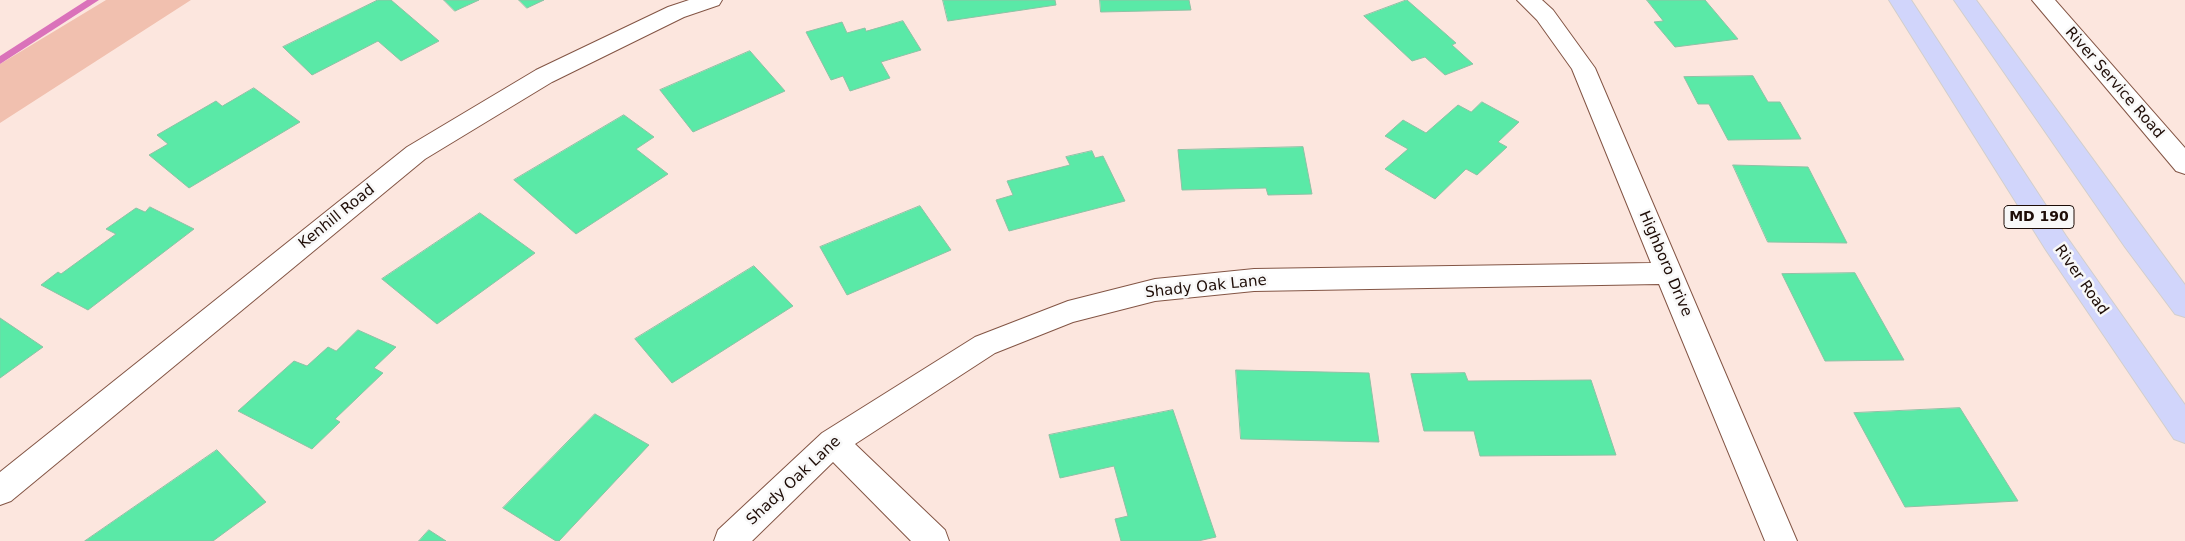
<!DOCTYPE html>
<html>
<head>
<meta charset="utf-8">
<style>
  body { margin:0 }
  canvas { display:block; background:#fce6de }
</style>
</head>
<body>
<canvas width="2185" height="541"></canvas>
<script>
const c = document.querySelector('canvas').getContext('2d');
c.lineJoin = 'round';
function fillPath(path, color) {
  c.fillStyle = color;
  c.fill(path, 'evenodd');
}
function strokePath(path, color, width, dash) {
  c.strokeStyle = color;
  c.lineWidth = width;
  c.lineCap = dash ? 'butt' : 'round';
  c.setLineDash(dash || []);
  c.stroke(path);
}
function drawText(font, color, halo, rows, align = 'center') {
  c.font = font + ' "DejaVu Sans",sans-serif';
  c.lineWidth = 5;
  c.setLineDash([]);
  c.textBaseline = 'middle';
  c.strokeStyle = halo;
  c.fillStyle = color;
  for (const [text, x, y, turn = 0] of rows) {
    c.save();
    c.translate(x, y);
    c.rotate((+turn || 0) * Math.PI / 180);
    c.textAlign = isNaN(turn) ? turn : align;
    if (halo) c.strokeText(text, 0, 0);
    c.fillText(text, 0, 0);
    c.restore();
  }
}
fillPath(new Path2D(`
  M106,0H191L0,123V64Z`), '#f1c0af');
fillPath(new Path2D(`
  M87,0H99L0,64V56Z`), '#da72ba');
const building = new Path2D(`
  M378,0H391L439,41L401,61L378,41L312,75L283,47Z
  M444,0H479L455,11Z
  M519,0H544L527,8Z
  M943,0H1055L1056,5L948,21Z
  M1100,0H1189L1191,10L1101,12Z
  M1407,0L1456,43L1452,45L1473,64L1445,75L1425,57L1412,61L1364,16Z
  M1647,0H1705L1738,39L1675,47L1654,22L1663,21Z
  M903,21L921,50L881,62L890,78L850,91L843,76L831,80L806,32L842,22L847,33L865,28L866,31Z
  M750,51L785,91L693,132L660,90Z
  M1753,76L1768,102H1780L1801,139L1728,140L1709,104H1698L1684,77Z
  M254,88L300,122L189,188L149,155L168,144L157,135L216,101L222,106Z
  M1482,102L1519,122L1498,142L1507,147L1477,175L1466,169L1435,199L1385,169L1408,149L1385,136L1403,120L1426,133L1458,105L1471,112Z
  M624,115L654,137L636,149L668,174L576,234L514,180Z
  M1303,147L1312,194L1268,195L1266,188L1182,190L1178,150Z
  M1092,151L1095,158L1103,156L1125,201L1009,231L996,200L1013,195L1007,181L1070,165L1066,157Z
  M1733,165L1808,167L1847,243L1768,242Z
  M920,206L951,250L847,295L820,247Z
  M150,207L194,229L88,310L41,285L58,272L61,274L116,234L106,229L136,208L145,212Z
  M480,213L535,253L437,324L382,279Z
  M754,266L793,306L672,383L635,339Z
  M1855,273L1904,360L1825,361L1782,274Z
  M0,318L43,347L0,378Z
  M358,330L396,347L374,368L383,373L335,419L340,422L312,449L238,411L294,361L307,366L328,347L336,351Z
  M1236,370L1369,373L1379,442L1241,439Z
  M1465,373L1468,381L1591,380L1616,455L1480,456L1474,431H1424L1411,374Z
  M1960,408L2018,501L1905,507L1854,413Z
  M1173,410L1216,537L1198,541H1121L1115,519L1128,516L1114,466L1060,478L1049,435Z
  M595,414L649,445L559,541H556L503,508Z
  M217,450L266,502L213,541H85Z
  M429,530L446,541H419Z`);
fillPath(building, '#5ae9a7');
strokePath(building, '#8fc1a5', 1);
const street = new Path2D(`
  M689,0H722L719,5L684,17L552,82L425,159L11,501L0,505V472L407,147L536,70L668,7Z
  M1517,0H1542L1553,10L1595,68L1797,541H1765L1659,284L1254,291L1155,301L1073,322L995,353L855,444L945,530L949,541H911L833,462L752,541H714L718,530L822,433L975,337L1068,301L1155,279L1254,269L1651,263L1572,69L1537,20Z
  M2032,0H2055L2185,148V174L2176,171Z`);
const primary = new Path2D(`
  M1889,0H1911L2066,236L2185,405V443L2174,439L2046,250Z
  M1954,0H1976L2185,285V317L2175,314L2125,247Z`);
strokePath(street, '#835545', 2);
strokePath(primary, '#d2cfcd', 2);
fillPath(street, '#fff');
fillPath(primary, '#d1d5fb');
for (const [x, y, w] of [
  [2039,217,70]
]) {
  const box = new Path2D();
  box.roundRect(x - w / 2, y - 11.5, w, 23, 4);
  c.fillStyle = '#f8f8f8';
  c.fill(box);
  strokePath(box, '#1e0d07', 1);
}
drawText('bold 14px', '#1e0d07', null, [
  ["MD 190",2039,217]
]);
drawText('15px', '#1e0d07', '#f8f8f8', [
  ["River Service Road",2114,83,49],
  ["Kenhill Road",337,217,-39],
  ["Highboro Drive",1665,264,67],
  ["River Road",2081,280,55],
  ["Shady Oak Lane",1206,287,-6],
  ["Shady Oak Lane",794,481,-43]
]);
</script>
</body>
</html>
